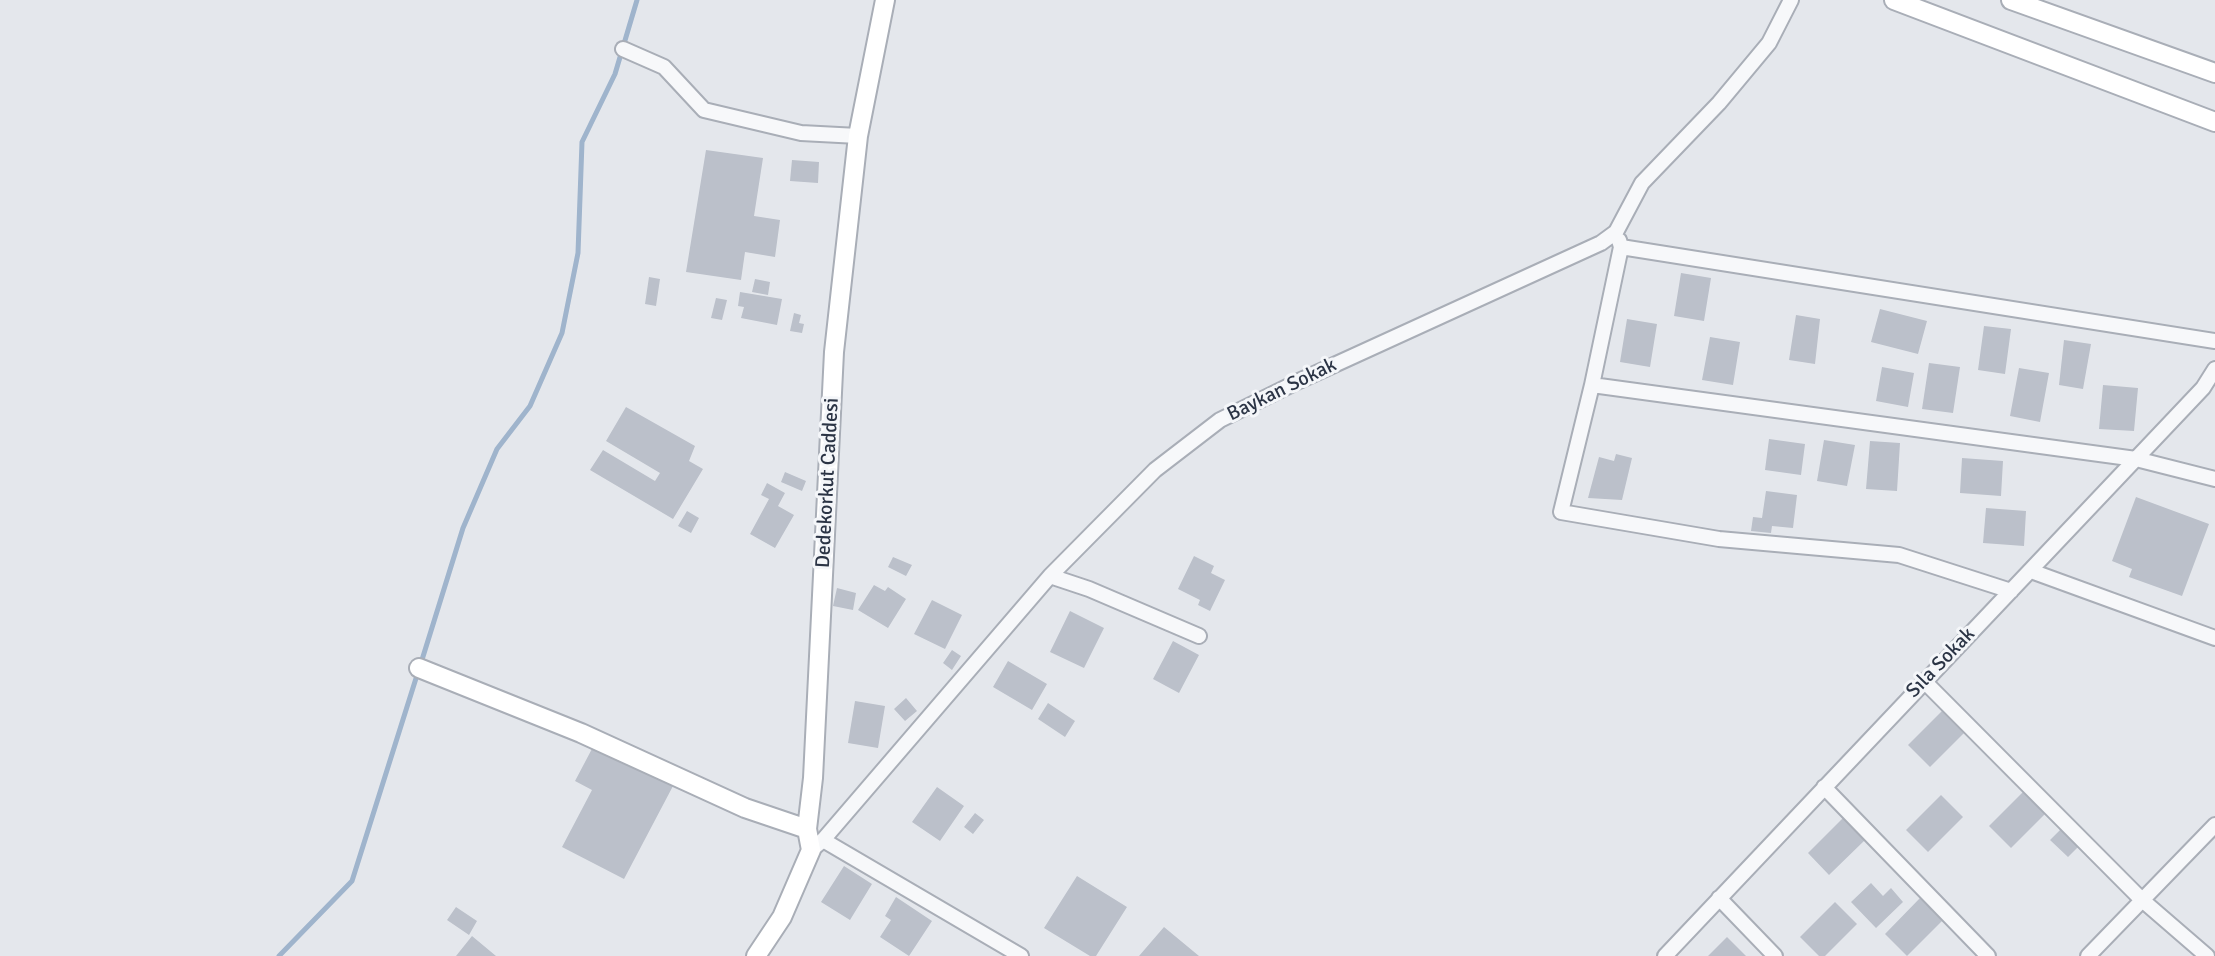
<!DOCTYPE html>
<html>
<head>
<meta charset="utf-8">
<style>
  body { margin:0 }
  canvas { display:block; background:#e4e7ec }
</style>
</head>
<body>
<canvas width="2215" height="956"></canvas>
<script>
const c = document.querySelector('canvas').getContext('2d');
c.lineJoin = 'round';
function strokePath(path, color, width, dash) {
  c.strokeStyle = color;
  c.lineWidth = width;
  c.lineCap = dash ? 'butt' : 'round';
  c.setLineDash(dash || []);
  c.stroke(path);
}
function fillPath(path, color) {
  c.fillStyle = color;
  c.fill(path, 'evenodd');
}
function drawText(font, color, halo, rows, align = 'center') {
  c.font = font + ' Signika,sans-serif';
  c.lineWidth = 6;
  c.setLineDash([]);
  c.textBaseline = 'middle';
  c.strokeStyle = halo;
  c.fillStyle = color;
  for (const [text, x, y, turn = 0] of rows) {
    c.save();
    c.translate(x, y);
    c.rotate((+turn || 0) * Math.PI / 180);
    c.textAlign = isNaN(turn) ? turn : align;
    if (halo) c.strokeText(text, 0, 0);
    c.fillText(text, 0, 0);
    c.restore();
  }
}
strokePath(new Path2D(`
  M421,663L463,528L497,449L530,406L562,333L578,253L582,142L615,74L637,0
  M279,956L352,881L418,672`), '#9fb4cc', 5);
fillPath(new Path2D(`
  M706,150L763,158L754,216L780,220L775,257L745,252L741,280L686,272Z
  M792,160L819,162L818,183L790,181Z
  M1681,273L1711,278L1704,321L1674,316Z
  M649,277L660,279L656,306L645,304Z
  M755,279L770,282L768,295L752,292Z
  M740,292L782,299L777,325L741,318L744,307L738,306Z
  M716,298L727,300L722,320L711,318Z
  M1880,309L1927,321L1918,354L1871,342Z
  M794,313L801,315L799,323L804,324L802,333L790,331Z
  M1796,315L1820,319L1815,364L1789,360Z
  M1627,319L1657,324L1650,367L1620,362Z
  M1984,326L2011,329L2005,374L1978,370Z
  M1710,337L1740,342L1733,385L1702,380Z
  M2064,340L2091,344L2083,389L2059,385Z
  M1929,363L1960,367L1953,413L1922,409Z
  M1882,367L1914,373L1908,407L1876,401Z
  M2019,368L2049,373L2040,422L2010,416Z
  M2103,385L2138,388L2134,431L2099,429Z
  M626,407L695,446L689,461L703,469L673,519L590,470L603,450L655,481L660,473L606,441Z
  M1769,439L1805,444L1801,475L1765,470Z
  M1824,440L1855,445L1847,486L1817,481Z
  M1870,441L1900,443L1897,491L1866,489Z
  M1616,454L1632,458L1622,500L1588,498L1599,457L1614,461Z
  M1962,458L2003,461L2001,496L1960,493Z
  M785,472L806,481L802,491L781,482Z
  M767,483L785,493L778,506L794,515L775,548L750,534L769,499L761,495Z
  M1766,491L1797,495L1793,528L1772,526L1771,533L1751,531L1753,517L1762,518Z
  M2136,497L2209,524L2182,596L2129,577L2132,569L2112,561Z
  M1986,508L2026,511L2024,546L1983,543Z
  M687,511L699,518L691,533L678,526Z
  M1194,556L1214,566L1211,573L1225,580L1210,611L1198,605L1200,600L1178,589Z
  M893,557L912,565L906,576L888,567Z
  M874,585L885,591L888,587L906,599L888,628L858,610Z
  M837,588L856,593L853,610L833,606Z
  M932,600L962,615L945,649L914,634Z
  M1070,611L1104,628L1084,668L1050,652Z
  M1173,641L1199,655L1179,693L1153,679Z
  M952,650L961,656L952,670L943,663Z
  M1008,661L1047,684L1032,710L993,687Z
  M906,698L917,711L905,721L894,709Z
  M855,701L885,706L878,748L848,743Z
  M1048,703L1075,721L1065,737L1038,719Z
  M1943,710L1965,732L1930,767L1908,745Z
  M594,745L673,786L624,879L562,847L592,790L575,781Z
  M937,787L964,806L940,841L912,822Z
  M2024,791L2046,813L2011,848L1989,826Z
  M1941,795L1963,817L1928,852L1906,830Z
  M975,813L984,820L973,834L964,827Z
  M1843,818L1865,840L1829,875L1808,853Z
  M2061,829L2079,846L2068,857L2050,840Z
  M844,866L872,884L850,920L821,902Z
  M1077,876L1127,907L1096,956H1090L1044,928Z
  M1871,883L1883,896L1891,888L1903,902L1876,928L1851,902Z
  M896,897L932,921L909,956L880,937L891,920L885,916Z
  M1920,898L1942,921L1907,956L1885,934Z
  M1835,902L1857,924L1825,956H1819L1800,937Z
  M456,907L477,921L469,935L447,920Z
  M1164,927L1199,956H1139Z
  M472,936L496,956H456Z
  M1727,937L1746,956H1708Z`), '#bbc0ca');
const street = new Path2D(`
  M623,49L664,67L704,110L801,133L858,136
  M1619,240L1621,247L2215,341
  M1621,247L1592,385L2136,459L2215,479
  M1592,385L1561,512L1719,539L1899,555L2011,591
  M2031,571L2215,638
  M1050,576L1089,589L1199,636
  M1924,681L2141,899L2207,956
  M1824,787L1988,956
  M823,840L1021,956
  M811,850L823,840L1050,576L1155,470L1220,420L1299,381L1601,243L1616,232L1642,183L1719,103L1769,43L1791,0
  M1719,898L1775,956
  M1665,956L2203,388L2215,369
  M2088,956L2215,825`);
const secondary = new Path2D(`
  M1894,0L2215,122
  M2011,0L2215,73
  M419,668L581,733L745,808L807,829
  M756,956L782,917L811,850L807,829L813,778L834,352L858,136L885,0`);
strokePath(street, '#a9aeb7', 18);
strokePath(secondary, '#a9aeb7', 22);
strokePath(street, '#f7f8fa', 14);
strokePath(secondary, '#fff', 18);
drawText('20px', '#2b3445', '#f4f6f9', [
  ["Baykan Sokak",1282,390,-26],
  ["Dedekorkut Caddesi",828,483,-87],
  ["Sıla Sokak",1941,663,-46]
]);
</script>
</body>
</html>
